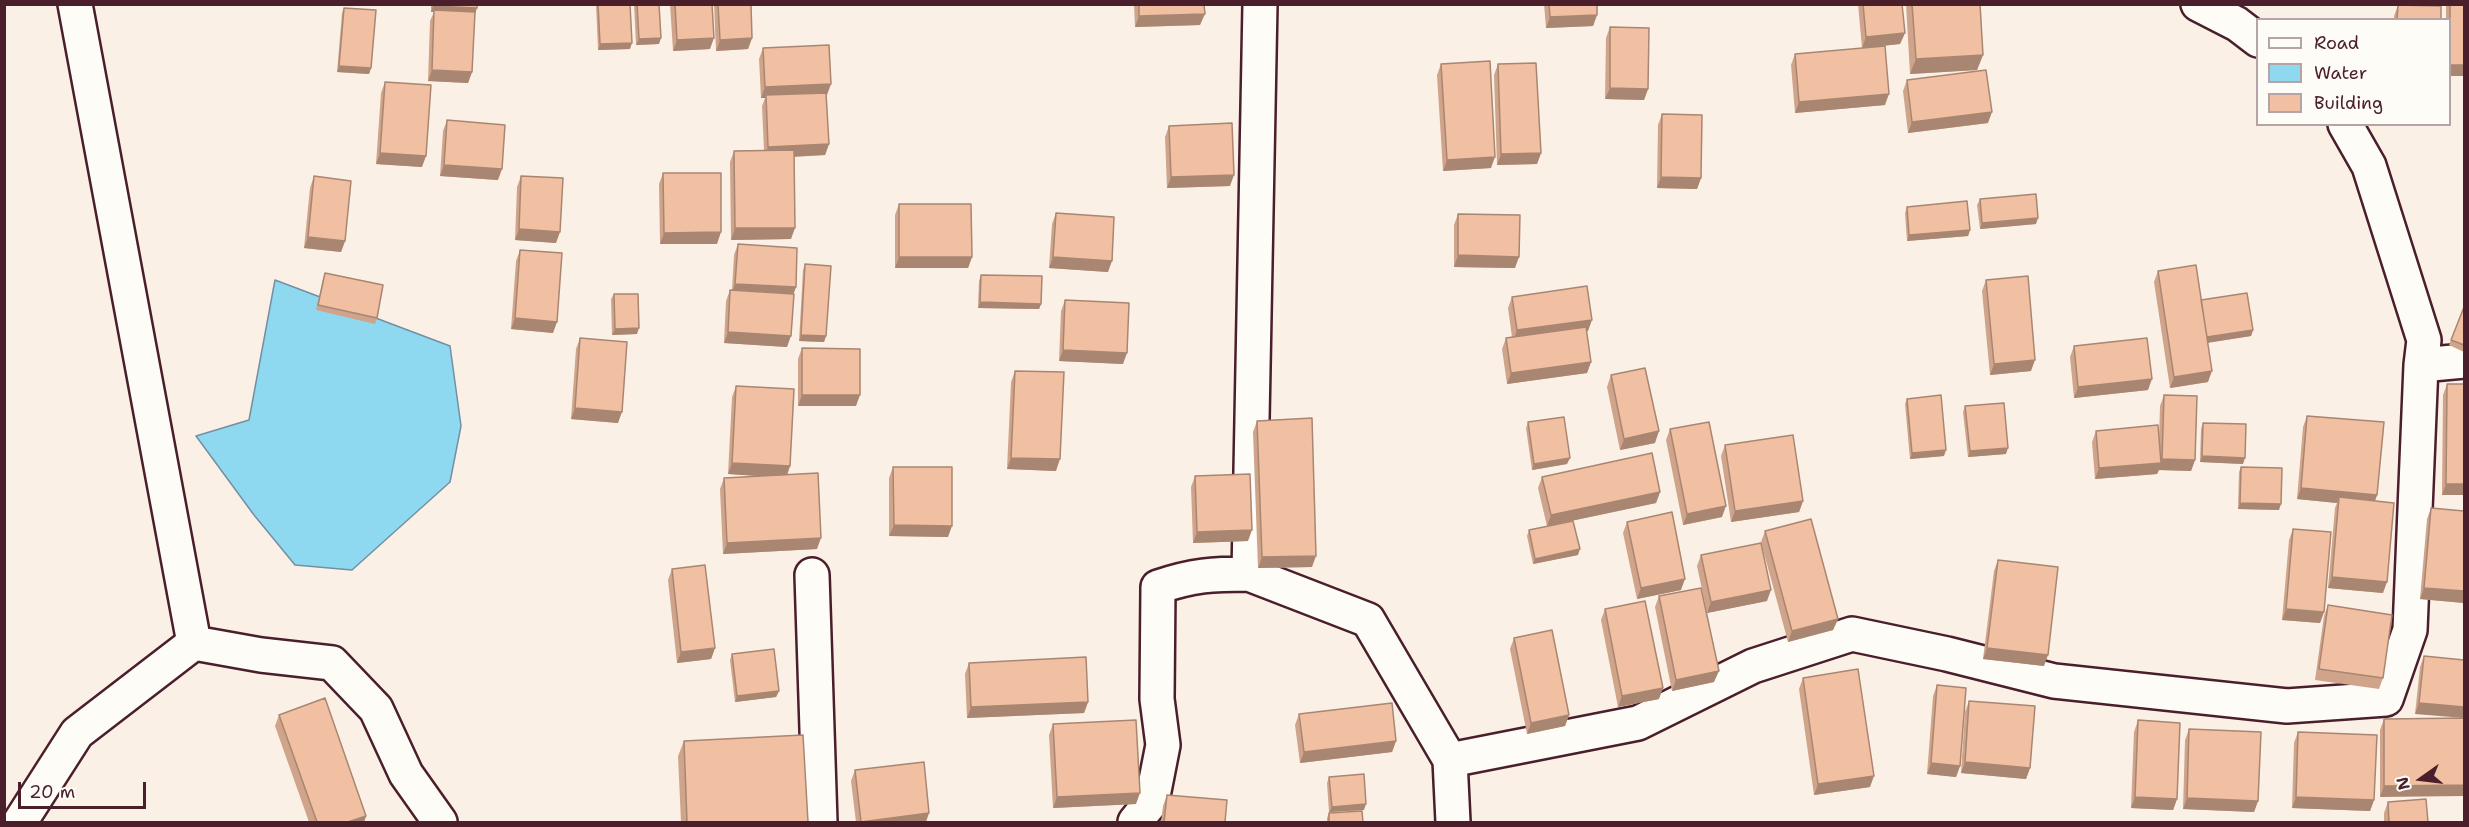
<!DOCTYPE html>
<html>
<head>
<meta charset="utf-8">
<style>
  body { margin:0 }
  #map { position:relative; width:2469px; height:827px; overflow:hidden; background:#fbf0e6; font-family:"Shantell Sans",sans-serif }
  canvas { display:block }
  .frame { position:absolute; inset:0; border:6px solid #4a1f2b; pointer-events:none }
  .legend { position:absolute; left:2256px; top:18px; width:195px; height:108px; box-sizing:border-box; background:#fdfcf7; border:2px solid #b5a4a5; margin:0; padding:8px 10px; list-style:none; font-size:18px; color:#4a1f2b }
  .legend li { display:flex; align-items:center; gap:12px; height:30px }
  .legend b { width:30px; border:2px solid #b5a4a5 }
  .north { position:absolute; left:2391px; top:749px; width:60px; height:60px; -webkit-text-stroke:4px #fdfcf7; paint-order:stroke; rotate:256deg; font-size:16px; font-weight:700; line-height:24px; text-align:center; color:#4a1f2b }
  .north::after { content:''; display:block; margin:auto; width:21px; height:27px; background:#4a1f2b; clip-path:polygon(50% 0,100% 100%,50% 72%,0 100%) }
  .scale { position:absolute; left:18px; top:782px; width:128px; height:27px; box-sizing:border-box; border:3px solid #4a1f2b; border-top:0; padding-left:8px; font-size:18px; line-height:21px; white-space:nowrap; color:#4a1f2b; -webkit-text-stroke:4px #fdfcf7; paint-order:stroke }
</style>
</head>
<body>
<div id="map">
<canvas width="2469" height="827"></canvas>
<div class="frame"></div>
<ul class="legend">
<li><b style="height:8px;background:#fdfcf7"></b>Road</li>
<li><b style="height:16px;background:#8fd9f0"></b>Water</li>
<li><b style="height:16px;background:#f1bfa1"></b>Building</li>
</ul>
<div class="north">N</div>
<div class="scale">20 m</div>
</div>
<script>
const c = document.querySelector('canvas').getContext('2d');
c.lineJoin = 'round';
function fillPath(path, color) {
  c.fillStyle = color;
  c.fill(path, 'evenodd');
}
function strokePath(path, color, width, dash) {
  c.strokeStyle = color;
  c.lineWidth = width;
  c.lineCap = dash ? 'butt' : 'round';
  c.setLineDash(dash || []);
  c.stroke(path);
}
const water = new Path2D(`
  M275,280L450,346L461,426L450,482L352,570L295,565L254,515L196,436L249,420Z`);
fillPath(water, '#8fd9f0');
strokePath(water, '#738fa1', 1.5);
const minor = new Path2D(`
  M75,4L194,643
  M2198,4L2237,24L2258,40
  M2345,124L2369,166L2424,340L2421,365L2464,361
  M1249,574L1368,620L1450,760L1638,723L1753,666L1852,634L1947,654L2054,681L2287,706L2386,699L2410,630L2421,365
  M812,575L820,822
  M1450,760L1453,822
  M20,822L77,733L194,643L261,655L332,663L376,709L406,774L440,822
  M1135,822L1152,801L1163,745L1157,699L1158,587C1193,575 1213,574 1249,574L1260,4`);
strokePath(minor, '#4a1f2b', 38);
strokePath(minor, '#fdfcf7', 33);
fillPath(new Path2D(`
  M431,4H477L475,14L472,72L468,83L428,81L430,21L434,12H431Z
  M596,4H630V49L598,50Z
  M634,4H659V44L636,45Z
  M670,4H712L710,49L673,51Z
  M714,4H751L752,38L748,49L716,51Z
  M1134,4H1204L1200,25L1135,27Z
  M1544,4H1597V15L1593,26L1546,28Z
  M1858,4H1902L1905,33L1900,44L1862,48Z
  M1906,4H1980L1983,55L1977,70L1910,74Z
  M2446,4H2464V76H2450V20H2446Z
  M2398,5L2441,20H2394V16Z
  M344,8L371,68L369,74L337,72L342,13Z
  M1610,27L1648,89L1644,100L1605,99L1606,38Z
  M763,48L826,95L829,144L825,155L794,157L791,239L731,240L730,162L734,151L764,150L762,106L765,98H761L759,59Z
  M1795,54L1885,105L1795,113L1791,65Z
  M1441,64L1491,168L1443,171L1437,75Z
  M1498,64L1541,153L1537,164L1497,165L1494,75Z
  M1907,80L1988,123L1908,133L1903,91Z
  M385,82L422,167L376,164L381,93Z
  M1662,114L1701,178L1697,189L1657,188L1658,125Z
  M447,120L498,180L440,176L443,131Z
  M1169,126L1230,186L1167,188L1165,137Z
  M663,173L717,244H660L659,184Z
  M314,176L345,241L341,252L304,248L310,188Z
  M521,176L556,243L515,240L517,187Z
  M1980,199L2036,224L1980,229L1977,205Z
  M899,204L972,257L968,268H895V215Z
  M1907,207L1970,230L1968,236L1907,241L1905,213Z
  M1056,213L1108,272L1049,268L1052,224Z
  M1458,214L1515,268L1454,267V225Z
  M738,244L796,287L793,294L787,347L724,343L726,301L730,290H732L734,255Z
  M520,250L553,333L511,329L516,261Z
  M805,264L826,336L824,342L799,341L803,270Z
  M2158,271L2201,300L2253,330L2251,336L2208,343V382L2170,388L2154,282Z
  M325,273L377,318L375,324L316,310L323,279Z
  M981,275L1041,304L1039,309L978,308L979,281Z
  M1986,280L2031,371L1990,375L1982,291Z
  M614,294L637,334L612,335L611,299Z
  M1512,297L1588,331H1586L1591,362L1587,373L1507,384L1502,349L1506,338L1512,337L1508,308Z
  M1065,300L1123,364L1059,361L1061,311Z
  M2464,307V352L2449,345Z
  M580,338L618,423L571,419L576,349Z
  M2074,346L2148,390L2074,398L2070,357Z
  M802,348L856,406H798V359Z
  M1015,371L1056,471L1007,469L1011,382Z
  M1611,375L1655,443L1620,450L1607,387Z
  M2447,384L2464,495H2442L2443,395Z
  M736,386L790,466L787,475L817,549L723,554L720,489L724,478L762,476L728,474L732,397Z
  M2164,395L2195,460L2191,471L2159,470L2157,474L2095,479L2092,442L2096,431L2159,439L2160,406Z
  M1907,399L1944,456L1910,459L1905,404Z
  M1965,406L2006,454L1968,457L1963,412Z
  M2307,416L2377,495L2375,501L2383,593L2328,588L2335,508L2337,503L2297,499L2303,427Z
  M1257,421L1312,567L1258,568L1253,432Z
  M1528,422L1567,464L1532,470L1526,428Z
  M2203,423L2243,464L2200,462L2201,429Z
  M1670,429L1722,517L1683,525L1666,440Z
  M1725,445L1803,501L1799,512L1731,522L1721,456Z
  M893,467L948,537L889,536V478Z
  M2241,467L2279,510L2238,509L2239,472Z
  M1195,476L1248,541L1193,543L1191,487Z
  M1542,477L1660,492L1656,503L1547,526L1538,488Z
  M2431,508L2464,511V603L2420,599L2427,519Z
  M1627,522L1681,590L1637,599L1623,533Z
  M2293,529L2324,612L2320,623L2282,620L2289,540Z
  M1529,530L1578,555L1533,564L1527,536Z
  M1765,531L1838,619L1833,630L1788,642L1761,542Z
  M1701,555L1767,601L1707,613L1697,566Z
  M1998,560L2044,666L1983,659L1994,571Z
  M672,569L715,648L711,659L677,663L668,580Z
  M1659,596L1714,682L1672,691L1655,607Z
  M2328,605L2383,678L2379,689L2315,680L2324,616Z
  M1605,609L1659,699L1618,707L1601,620Z
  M1514,638L1569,715L1565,726L1527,734L1510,649Z
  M732,654L779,691L776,697L735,702L730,660Z
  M2424,656L2464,660L2415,714L2420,667Z
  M969,663L1088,702L1084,713L967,718L965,674Z
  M1803,678L1870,787L1814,795L1799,689Z
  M1937,685L1960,766L1956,777L1927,774L1933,696Z
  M1969,701L2030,768L2026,779L1961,773L1965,712Z
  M1299,714L1396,741L1392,752L1300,763L1295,725Z
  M279,715L366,816L364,822H309L275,726Z
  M2464,718L2380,797V730L2384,719Z
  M2138,720L2177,799L2173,810L2131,808L2134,732Z
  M1053,724L1136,804L1053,808L1049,735Z
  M2189,729L2258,801L2254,812L2183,809L2185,740Z
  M2298,732L2374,800L2370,811L2292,808L2294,743Z
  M684,741L808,822H681L678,756Z
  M855,770L926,822H856L851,781Z
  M1329,777L1364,810L1329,812L1327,783Z
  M1167,795L1225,822H1161L1163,806Z
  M2388,802L2428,822H2384V813Z
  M1329,813L1363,822H1327V818Z`), '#cfa48a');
fillPath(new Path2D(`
  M433,6L477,8L475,14L434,10V12H431Z
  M1205,14L1200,25L1135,27L1139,16Z
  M1597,15L1593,26L1546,28L1550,17Z
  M1905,33L1900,44L1862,48L1866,37Z
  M661,38L659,44L636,45L639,39Z
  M714,38L710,49L673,51L677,40Z
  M752,38L748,49L716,51L720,40Z
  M632,43L630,49L598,50L600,44Z
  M1983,55L1977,70L1910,74L1916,59Z
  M2450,65H2464V76H2450Z
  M339,66L371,68L369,74L337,72Z
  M432,70L472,72L468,83L428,81Z
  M831,84L827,95H766L765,98H761L765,87Z
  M1610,88L1648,89L1644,100L1605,99Z
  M1889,94L1885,105L1795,113L1799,102Z
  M1992,112L1988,123L1908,133L1912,122Z
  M829,144L825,155L764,158L768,147Z
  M380,153L426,156L422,167L376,164Z
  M1541,153L1537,164L1497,165L1501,154Z
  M1495,157L1491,168L1443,171L1447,160Z
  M444,165L502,169L498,180L440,176Z
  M1234,175L1230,186L1167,188L1171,177Z
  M1661,177L1701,178L1697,189L1657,188Z
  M2038,218L2036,224L1980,229L1982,223Z
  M735,228H795L791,239L731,240Z
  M519,229L560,232L556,243L515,240Z
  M1970,230L1968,236L1907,241L1909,235Z
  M721,232L717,244H660L664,233Z
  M308,237L345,241L341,252L304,248Z
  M1458,255L1519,257L1515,268L1454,267Z
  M899,257H972L968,268H895Z
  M1053,257L1112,261L1108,272L1049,268Z
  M735,284L796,287L792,298L731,295Z
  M980,302L1041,304L1039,309L978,308Z
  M515,318L557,322L553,333L511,329Z
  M1592,320L1588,331L1513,341L1517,330Z
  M639,328L637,334L612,335L615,329Z
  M2253,330L2251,336L2205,343L2207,337Z
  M728,332L791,336L787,347L724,343Z
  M801,335L826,336L824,342L799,341Z
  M1063,350L1127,353L1123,364L1059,361Z
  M2035,360L2031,371L1990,375L1994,364Z
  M1591,362L1587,373L1507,384L1511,373Z
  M2212,371L2208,382L2170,388L2174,377Z
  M2152,379L2148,390L2074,398L2078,387Z
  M802,395H860L856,406H798Z
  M575,408L622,412L618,423L571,419Z
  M1659,431L1655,443L1620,450L1624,439Z
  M2008,448L2006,454L1968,457L1970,451Z
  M1946,450L1944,456L1910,459L1912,453Z
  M2202,456L2245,458L2243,464L2200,462Z
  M1011,458L1060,459L1056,471L1007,469Z
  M1570,458L1567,464L1532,470L1534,464Z
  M2162,459L2195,460L2191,471L2159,470L2157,474L2095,479L2099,468L2161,463Z
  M732,463L790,466L786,478L728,474Z
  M2446,484H2464V495H2442Z
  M2301,488L2377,495L2373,506L2339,497L2337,503L2297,499Z
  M1660,492L1656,503L1547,526L1551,515Z
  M1803,501L1799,512L1731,522L1735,511Z
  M2240,503L2281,504L2279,510L2238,509Z
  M1726,506L1722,517L1683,525L1687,514Z
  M894,525L952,526L948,537L889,536Z
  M1252,530L1248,541L1193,543L1197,532Z
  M821,538L817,549L723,554L727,543Z
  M1580,549L1578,555L1533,564L1535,559Z
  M1316,556L1312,567L1258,568L1262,557Z
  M2332,577L2387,582L2383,593L2328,588Z
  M1685,579L1681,590L1637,599L1641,588Z
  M2424,588L2464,591V603L2420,599Z
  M1771,590L1767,601L1707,613L1711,602Z
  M2286,609L2324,612L2320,623L2282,620Z
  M1838,619L1833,630L1788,642L1792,631Z
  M715,648L711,659L677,663L681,652Z
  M1987,648L2048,655L2044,666L1983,659Z
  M1719,671L1714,682L1672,691L1676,680Z
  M1663,688L1659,699L1618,707L1622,696Z
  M779,691L776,697L735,702L737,696Z
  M1088,702L1084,713L967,718L971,707Z
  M2419,703L2464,707V718L2415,714Z
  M1569,715L1565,726L1527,734L1531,723Z
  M1396,741L1392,752L1300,763L1304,752Z
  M1965,762L2030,768L2026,779L1961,773Z
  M1931,763L1960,766L1956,777L1927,774Z
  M1874,776L1870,787L1814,795L1818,784Z
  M2464,785V796L2380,797L2384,786Z
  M1140,793L1136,804L1053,808L1057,797Z
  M2135,797L2177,799L2173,810L2131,808Z
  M2296,797L2374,800L2370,811L2292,808Z
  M2187,798L2258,801L2254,812L2183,809Z
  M1366,804L1364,810L1329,812L1332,807Z
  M929,813L926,822H860H861Z
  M366,816L364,822H348Z`), '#a98671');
const building = new Path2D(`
  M433,4H477V8L433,6Z
  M598,4H630L632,43L600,44Z
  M637,4H659L661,38L639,39Z
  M675,4H712L714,38L677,40Z
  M718,4H751L752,38L720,40Z
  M1139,4H1204L1205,14L1139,16Z
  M1549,4H1597V15L1550,17Z
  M1863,4H1902L1905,33L1866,37Z
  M1912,4H1980L1983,55L1916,59Z
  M2450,4H2464V65H2450Z
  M2398,5L2441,6V20H2397Z
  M344,8L376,10L371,68L339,66Z
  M434,10L475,12L472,72L432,70Z
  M1610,27L1649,28L1648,89L1610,88Z
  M829,45L831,84L765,87L763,48Z
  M1885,46L1889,94L1799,102L1795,54Z
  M1490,61L1495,157L1447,160L1441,64Z
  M1536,63L1541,153L1501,154L1498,64Z
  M1986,70L1992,112L1912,122L1907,80Z
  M385,82L431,85L426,156L380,153Z
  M826,93L829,144L768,147L766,95Z
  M1662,114L1702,115L1701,178L1661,177Z
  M447,120L505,125L502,169L444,165Z
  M1232,123L1234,175L1171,177L1169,126Z
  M794,150L795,228H735L734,151Z
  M663,173H721V232L664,233Z
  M314,176L351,181L345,241L308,237Z
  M521,176L563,178L560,232L519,229Z
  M2036,194L2038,218L1982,223L1980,199Z
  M1967,201L1970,230L1909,235L1907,207Z
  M899,204H971L972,257H899Z
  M1056,213L1114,217L1112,261L1053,257Z
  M1458,214L1520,215L1519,257L1458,255Z
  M738,244L797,248L796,287L735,284Z
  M520,250L562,253L557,322L515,318Z
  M805,264L831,266L826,336L801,335Z
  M2196,265L2212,371L2174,377L2158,271Z
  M325,273L383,285L377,318L318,305Z
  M981,275L1042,276L1041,304L980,302Z
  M2028,276L2035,360L1994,364L1986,280Z
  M1587,286L1592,320L1517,330L1512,297Z
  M730,290L794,294L791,336L728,332Z
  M2247,293L2253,330L2207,337L2201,300Z
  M614,294H638L639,328L615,329Z
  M1065,300L1129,303L1127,353L1063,350Z
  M2464,307V345L2451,340Z
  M1586,327L1591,362L1511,373L1506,338Z
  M580,338L627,342L622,412L575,408Z
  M2147,338L2152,379L2078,387L2074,346Z
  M802,348L860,349V395H802Z
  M1645,368L1659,431L1624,439L1611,375Z
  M1015,371L1064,372L1060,459L1011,458Z
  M2447,384H2464V484H2446Z
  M736,386L794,389L790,466L732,463Z
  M1941,395L1946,450L1912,453L1907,399Z
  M2164,395L2197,396L2195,460L2162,459Z
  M2004,403L2008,448L1970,451L1965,406Z
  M2307,416L2384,422L2377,495L2301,488Z
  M1564,417L1570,458L1534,464L1528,422Z
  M1312,418L1316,556L1262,557L1257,421Z
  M1709,422L1726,506L1687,514L1670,429Z
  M2203,423L2246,424L2245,458L2202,456Z
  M2158,425L2161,463L2099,468L2096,431Z
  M1793,435L1803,501L1735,511L1725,445Z
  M1652,453L1660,492L1551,515L1542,477Z
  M893,467H952V526L894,525Z
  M2241,467L2282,468L2281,504L2240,503Z
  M818,473L821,538L727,543L724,478Z
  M1250,474L1252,530L1197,532L1195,476Z
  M2339,497L2394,503L2387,582L2332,577Z
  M2431,508L2464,511V591L2424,588Z
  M1672,512L1685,579L1641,588L1627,522Z
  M1811,519L1838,619L1792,631L1765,531Z
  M1573,521L1580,549L1535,559L1529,530Z
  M2293,529L2331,532L2324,612L2286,609Z
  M1761,543L1771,590L1711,602L1701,555Z
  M1998,560L2058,567L2048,655L1987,648Z
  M705,565L715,648L681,652L672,569Z
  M1701,588L1719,671L1676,680L1659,596Z
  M1645,601L1663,688L1622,696L1605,609Z
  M2328,605L2392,615L2383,678L2319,669Z
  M1552,630L1569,715L1531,723L1514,638Z
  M774,649L779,691L737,696L732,654Z
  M2424,656L2464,660V707L2419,703Z
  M1086,657L1088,702L971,707L969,663Z
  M1858,669L1874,776L1818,784L1803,678Z
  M1937,685L1966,688L1960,766L1931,763Z
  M325,698L366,816L348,822H317L279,715Z
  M1969,701L2035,706L2030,768L1965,762Z
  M1392,703L1396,741L1304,752L1299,714Z
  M2464,718V785L2384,786V719Z
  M1136,720L1140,793L1057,797L1053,724Z
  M2138,720L2180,723L2177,799L2135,797Z
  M2189,729L2261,732L2258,801L2187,798Z
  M2298,732L2377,735L2374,800L2296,797Z
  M803,735L808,822H687L684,741Z
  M924,762L929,813L861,822L855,770Z
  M1364,774L1366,804L1332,807L1329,777Z
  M1167,795L1227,800L1225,822H1164Z
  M2426,799L2428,822H2389L2388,802Z
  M1362,811L1363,822H1329V813Z`);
fillPath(building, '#f1bfa1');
strokePath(building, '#a98671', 1.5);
</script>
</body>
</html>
